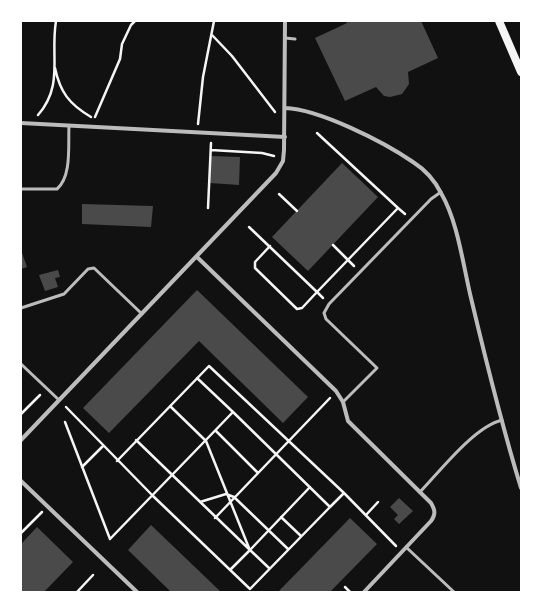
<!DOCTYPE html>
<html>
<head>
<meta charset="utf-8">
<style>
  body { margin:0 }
  #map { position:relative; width:542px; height:613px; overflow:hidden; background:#111; font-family:"Roboto Condensed",sans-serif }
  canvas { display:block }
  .frame { position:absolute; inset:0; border:22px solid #fff; pointer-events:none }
</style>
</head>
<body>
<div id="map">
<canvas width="542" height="613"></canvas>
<div class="frame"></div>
</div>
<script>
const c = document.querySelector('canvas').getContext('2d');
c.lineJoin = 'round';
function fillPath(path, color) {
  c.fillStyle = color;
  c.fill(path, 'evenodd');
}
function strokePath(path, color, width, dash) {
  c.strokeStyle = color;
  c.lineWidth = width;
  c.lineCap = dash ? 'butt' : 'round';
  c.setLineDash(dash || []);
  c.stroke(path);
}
fillPath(new Path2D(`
  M346,21H421L438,58L408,72L409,84L402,94L390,97L384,96L376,87L345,101L315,38L347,23Z
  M211,156L240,157L239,185L210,183Z
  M342,163L378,197L308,271L272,237Z
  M82,204L153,206L151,227L82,224Z
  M21,250L27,267L21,269Z
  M58,270L60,277L55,278L58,287L45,291L39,275Z
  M197,290L308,397L283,423L199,341L109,433L83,408Z
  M399,498L413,511L399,524L394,519L398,515L390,507Z
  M350,518L377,544L330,592H278Z
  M151,525L221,592H171L128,550Z
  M37,527L73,562L44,592H21V544Z`), '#4a4a4a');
strokePath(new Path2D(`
  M212,35L232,56L275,112
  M55,68C60,92 69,104 91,117
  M38,115C64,85 50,56 56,21
  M95,117L120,59L122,44L131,25L135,21
  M198,124L203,77L214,21
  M317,133L398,208
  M211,150L262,153L274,156
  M279,194L297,211
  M208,208L211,143
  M249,227L317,292L398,208L405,214
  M333,245L354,266
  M270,246L255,262V268L297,309L302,308L317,292L323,298
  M170,406L206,441L249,548
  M66,407L153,496L250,589L330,507L233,412
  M21,414L40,395
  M65,422L110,539L233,412L197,378
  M216,431L258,473
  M136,440L250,550L310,487
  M117,461L209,366L344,493L396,546
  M82,467L103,446
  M200,502L226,494L234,497L288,549
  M330,507L344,493
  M366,515L378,502
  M281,517L301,536
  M215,518L330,398
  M21,533L42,512
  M230,570L250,550L269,568
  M345,587L350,592
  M77,592L93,575`), '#f5f5f5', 2.5);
strokePath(new Path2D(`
  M285,38L295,39
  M21,189H57C72,176 68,145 69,126
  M21,308L64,294L88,269L94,268L142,314
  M21,364L59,400
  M343,402L377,368L326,319L324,313L329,304L431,199L441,192
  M420,492C441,470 474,427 502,420
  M407,548L454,592`), '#bcbcbc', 3);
strokePath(new Path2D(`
  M285,108C319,109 384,142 413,162C424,169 435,181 441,193C458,222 463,265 471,298C486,361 502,426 521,488
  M21,123L285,137
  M197,257L336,391L343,402L348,421L431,503C435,510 436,514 431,521L364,592
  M21,440L276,173L283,161L284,150L285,21
  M21,481L137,592`), '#bcbcbc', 4);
strokePath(new Path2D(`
  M499,21L521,72`), '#f5f5f5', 8);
</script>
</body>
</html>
